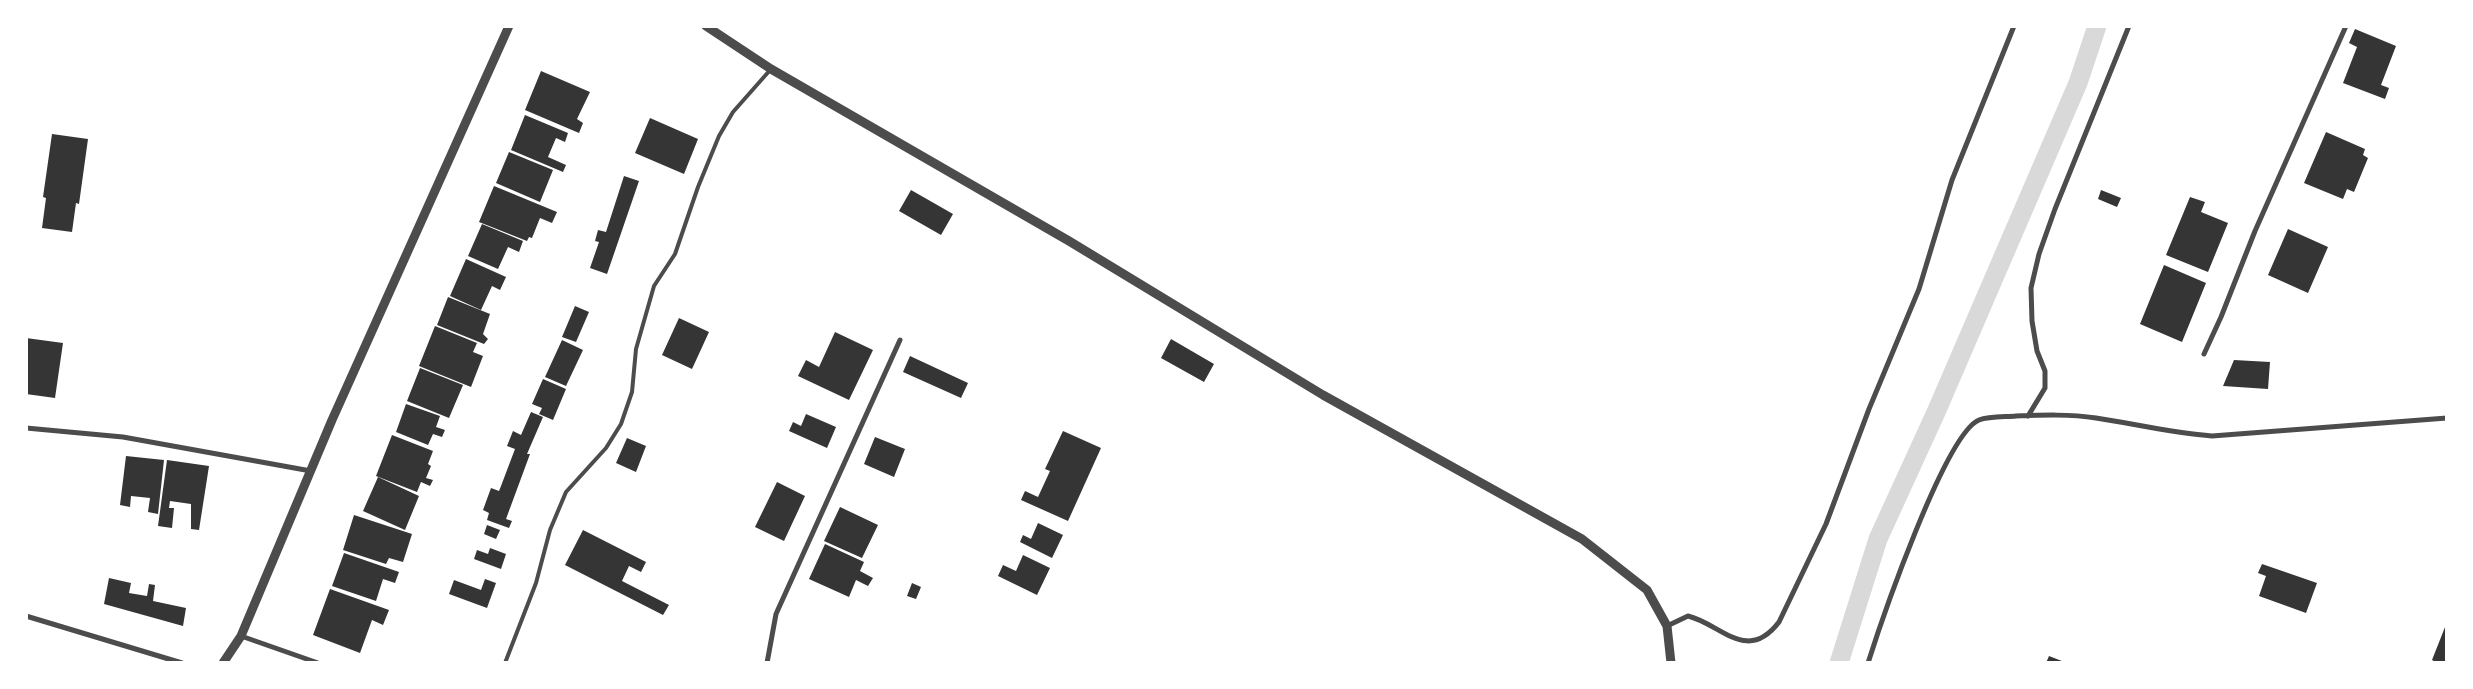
<!DOCTYPE html>
<html>
<head>
<meta charset="utf-8">
<style>
  body { margin:0 }
  #map { position:relative; width:2473px; height:689px; overflow:hidden; background:#fff; font-family:Ubuntu,sans-serif }
  canvas { display:block }
  .frame { position:absolute; inset:0; border:28px solid #fff; pointer-events:none }
</style>
</head>
<body>
<div id="map">
<canvas width="2473" height="689"></canvas>
<div class="frame"></div>
</div>
<script>
const c = document.querySelector('canvas').getContext('2d');
c.lineJoin = 'round';
function strokePath(path, color, width, dash) {
  c.strokeStyle = color;
  c.lineWidth = width;
  c.lineCap = dash ? 'butt' : 'round';
  c.setLineDash(dash || []);
  c.stroke(path);
}
function fillPath(path, color) {
  c.fillStyle = color;
  c.fill(path, 'evenodd');
}
strokePath(new Path2D(`
  M1839,663L1878,539L1937,410L2078,83L2097,26`), '#d9d9d9', 19);
fillPath(new Path2D(`
  M2355,29L2396,46L2381,85L2389,88L2385,99L2343,83L2357,47L2349,43Z
  M541,71L590,92L577,119L583,123L579,133L525,110Z
  M525,115L568,133L565,142L556,138L548,157L566,165L563,172L511,150Z
  M650,118L698,139L684,174L635,153Z
  M2326,132L2365,149L2363,155L2368,158L2354,192L2347,189L2343,199L2304,183Z
  M52,134L88,139L79,204L76,203L72,232L42,228L46,198L43,197Z
  M509,152L553,170L540,202L496,183Z
  M624,176L639,181L607,274L590,268L599,242L595,241L598,230L606,232Z
  M494,186L557,212L552,223L540,218L532,238L529,237L527,241L479,222Z
  M911,190L953,214L941,235L899,211Z
  M2101,190L2121,198L2117,207L2098,199Z
  M2190,197L2205,202L2201,212L2228,223L2208,272L2166,255Z
  M482,224L523,241L519,252L508,247L498,269L468,256Z
  M2288,229L2328,247L2308,293L2268,275Z
  M466,259L506,277L500,290L492,286L481,310L450,296Z
  M2164,265L2206,283L2182,342L2140,324Z
  M448,297L490,314L483,334L488,339L484,344L437,325Z
  M575,306L589,312L576,342L562,337Z
  M679,318L709,332L692,369L662,355Z
  M435,326L477,343L473,352L483,356L471,387L419,366Z
  M835,332L873,350L849,400L798,376L806,360L819,367Z
  M26,338L63,343L55,398L26,394Z
  M1171,339L1214,364L1204,382L1161,358Z
  M562,340L583,350L566,386L545,377Z
  M910,356L968,383L961,398L903,372Z
  M2234,360L2270,362L2268,389L2223,386Z
  M420,368L463,385L449,418L407,401Z
  M543,379L566,389L553,420L539,414L542,408L532,404Z
  M406,404L440,416L436,427L445,430L442,437L433,434L428,445L396,432Z
  M531,412L543,417L527,454H530L506,519L512,521L509,528L487,520L489,513L483,510L491,488L499,491L501,486L515,449L507,446L513,431L521,435Z
  M806,414L836,427L827,448L789,431L793,422L801,426Z
  M1063,431L1101,448L1068,521L1021,500L1025,491L1038,497L1050,471L1045,469Z
  M392,435L433,451L428,464L431,466L426,478L433,480L430,486L421,482L417,492L376,476Z
  M875,437L905,449L894,477L864,464Z
  M627,438L646,446L636,472L616,463Z
  M126,456L164,460L158,514L148,512L150,498L131,496L130,507L120,505Z
  M167,460L209,466L199,530L191,529V504L170,501L169,508H174L172,528L158,526Z
  M378,477L419,496L405,530L363,511Z
  M777,482L805,496L784,541L755,527Z
  M840,507L878,525L862,558L824,541Z
  M354,515L412,534L403,562L389,558L386,564L343,550Z
  M1038,523L1063,535L1052,558L1020,542L1023,535L1031,539Z
  M487,525L500,530L496,539L484,534Z
  M583,530L646,562L641,572L629,566L622,581L669,605L663,615L565,565Z
  M825,544L864,562L860,571L873,578L868,586L856,580L849,597L809,579Z
  M490,548L506,554L501,569L474,559L477,550L488,554Z
  M344,553L399,572L395,583L383,579L376,601L332,586Z
  M1023,555L1050,568L1037,595L998,576L1003,565L1016,571Z
  M2262,564L2317,583L2306,613L2259,596L2266,576L2258,573Z
  M109,578L131,583L129,593L147,596L149,584L155,585L153,601L186,608L183,626L104,604Z
  M485,579L496,583L487,608L449,594L454,580L481,590Z
  M912,583L921,587L916,599L907,596Z
  M330,589L389,610L383,625L372,620L360,653L313,635Z
  M2447,622V663H2438L2432,660Z
  M2049,656L2067,663H2046Z`), '#353535');
strokePath(new Path2D(`
  M505,663L536,583L550,530L566,492L606,448L621,424L632,392L636,349L654,286L675,254L698,187L719,136L733,112L771,69`), '#4c4c4c', 4);
strokePath(new Path2D(`
  M2204,354L2221,317L2255,231L2346,26
  M2028,416L2045,388V371L2037,351L2032,321L2031,288L2039,254L2055,209L2129,26
  M26,428L123,437L311,471
  M26,616L182,663
  M1667,626L1688,616C1721,624 1747,664 1779,622L1826,524L1869,409L1919,289L1952,180L2014,26
  M241,636L318,663
  M767,663L776,614L900,340
  M1868,663C1881,622 1945,434 1979,420C1989,416 2006,417 2016,416C2043,415 2070,414 2096,418C2135,424 2173,433 2212,436L2447,418`), '#4c4c4c', 5);
strokePath(new Path2D(`
  M706,26L771,69L1069,241L1323,395L1582,539L1647,590L1667,626L1671,663
  M223,663L241,636L332,420L509,26`), '#4c4c4c', 9);
</script>
</body>
</html>
